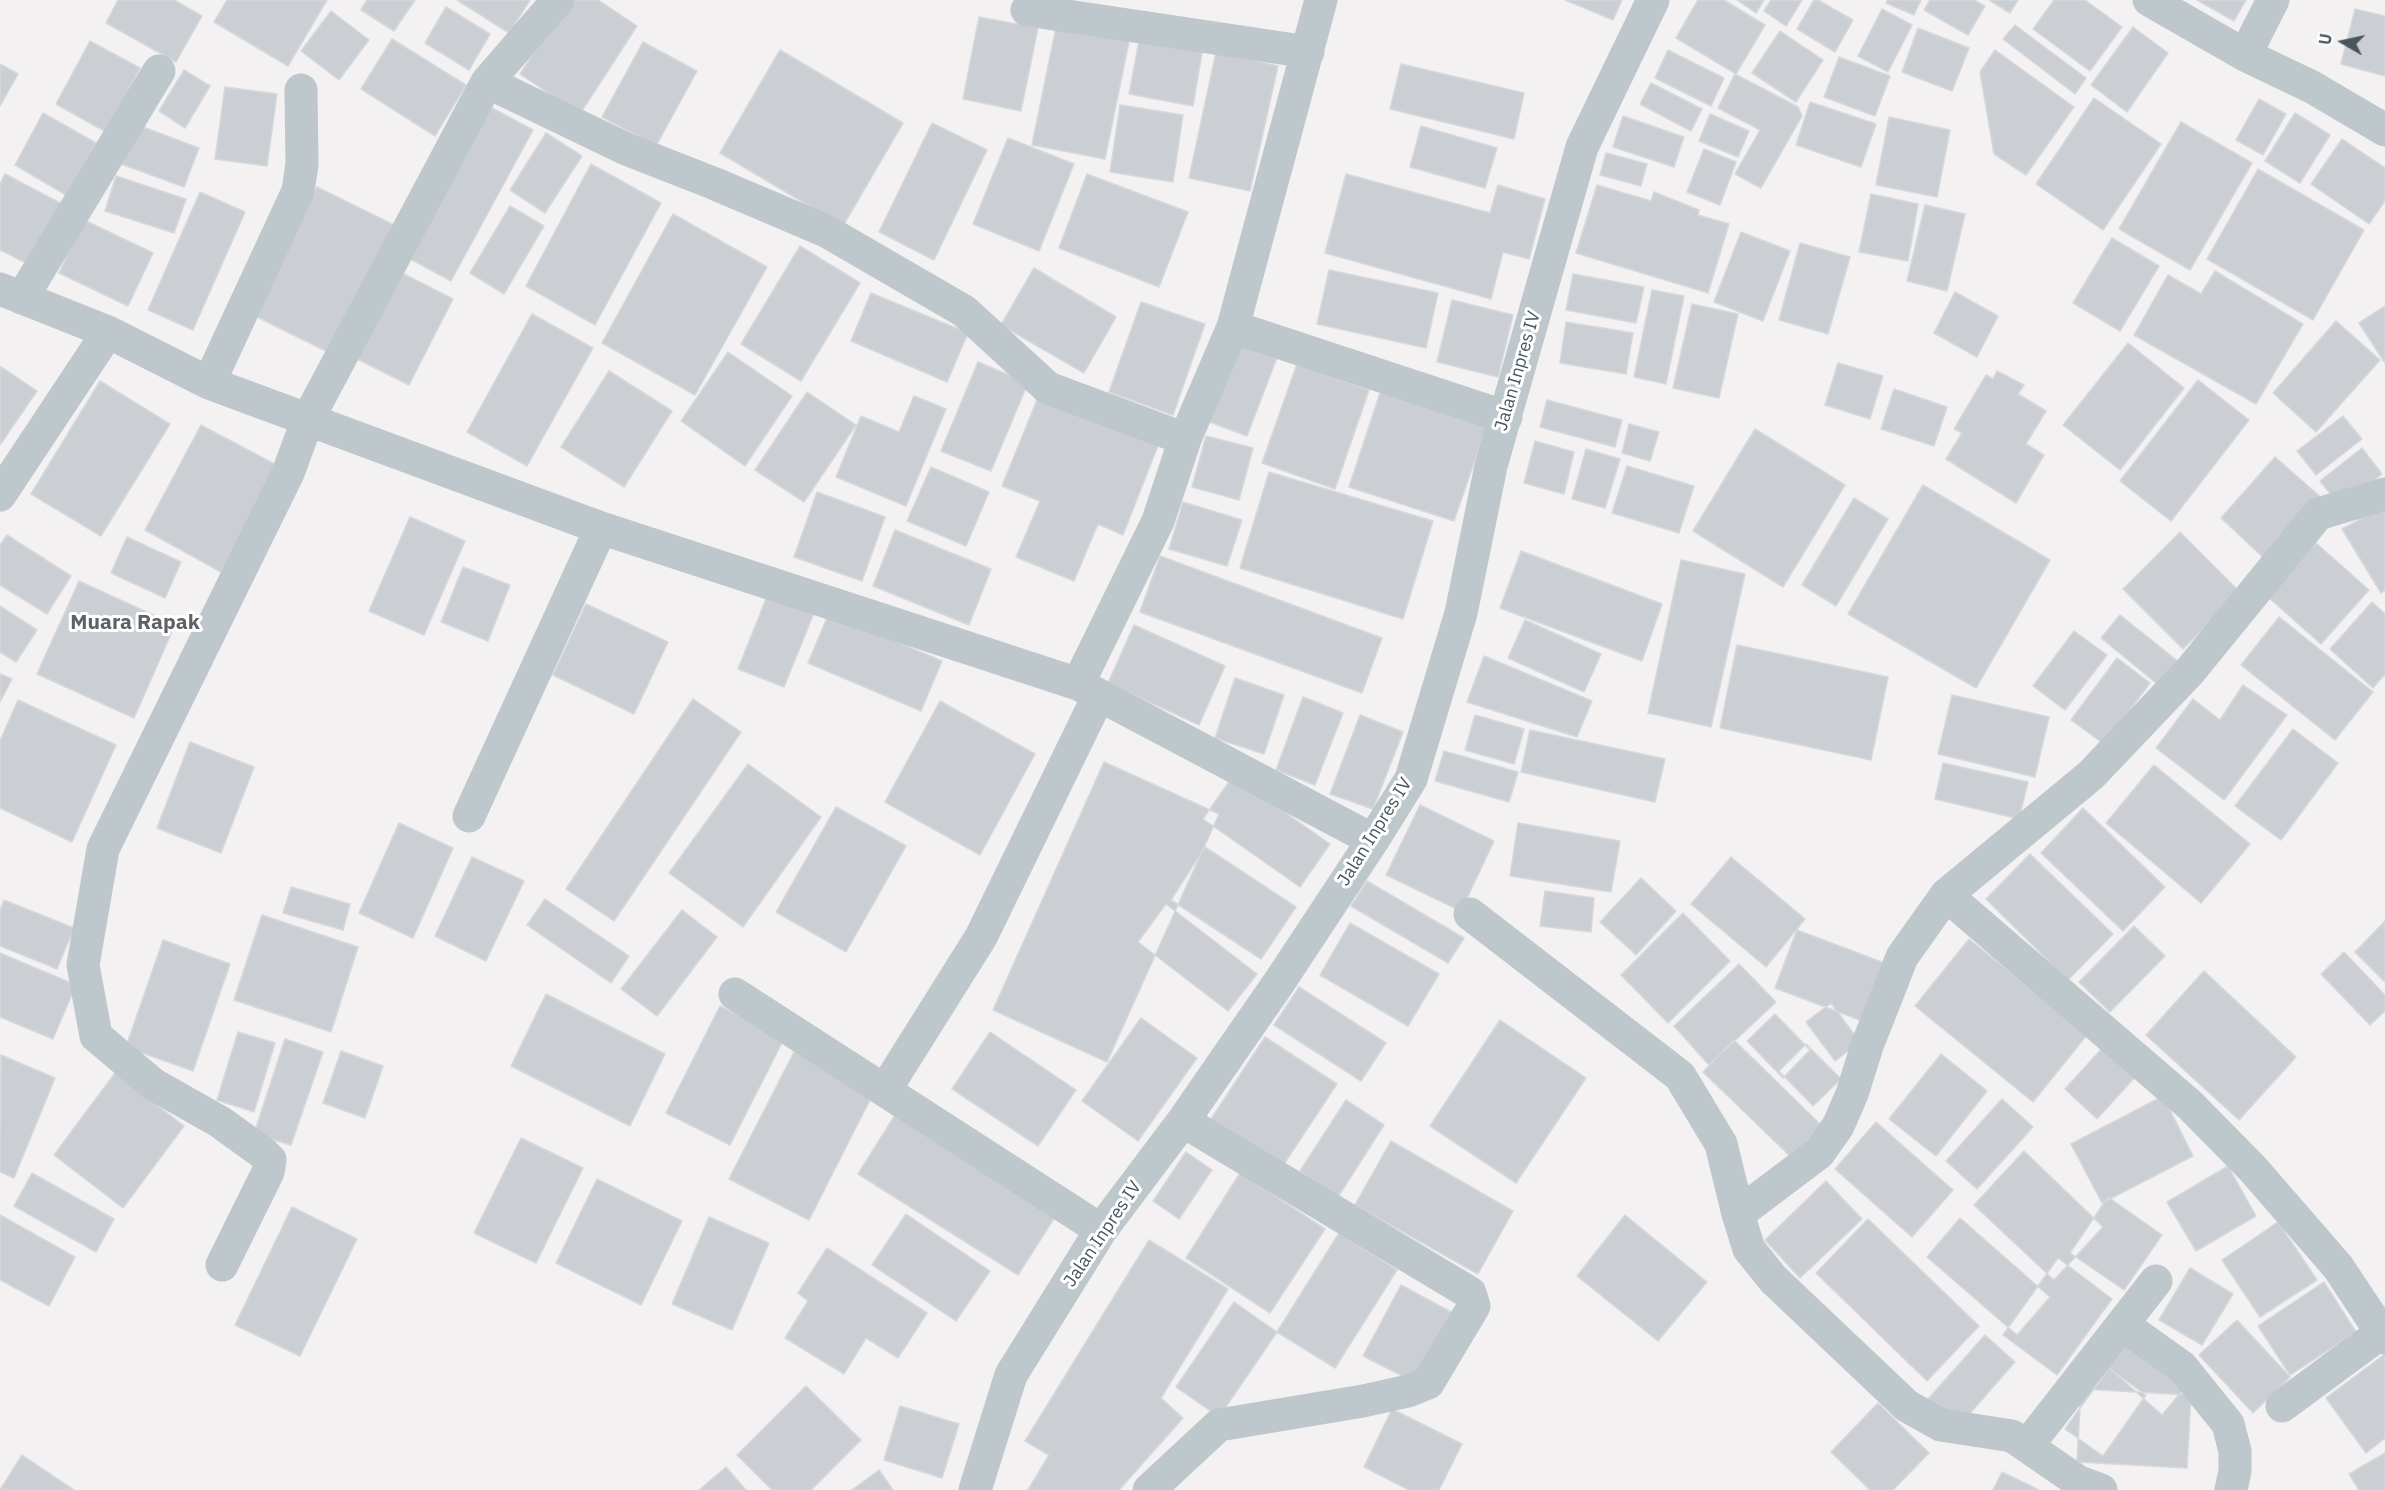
<!DOCTYPE html>
<html>
<head>
<meta charset="utf-8">
<style>
  body { margin:0 }
  #map { position:relative; width:2385px; height:1490px; overflow:hidden; background:#f3f1f1; font-family:"IBM Plex Sans",sans-serif }
  canvas { display:block }
  .north { position:absolute; left:2313px; top:12px; width:60px; height:60px; -webkit-text-stroke:4px #fff; paint-order:stroke; rotate:279deg; font-size:16px; font-weight:700; line-height:24px; text-align:center; color:#49565d }
  .north::after { content:''; display:block; margin:auto; width:21px; height:27px; background:#49565d; clip-path:polygon(50% 0,100% 100%,50% 72%,0 100%) }
</style>
</head>
<body>
<div id="map">
<canvas width="2385" height="1490"></canvas>
<div class="north">U</div>
</div>
<script>
const c = document.querySelector('canvas').getContext('2d');
c.lineJoin = 'round';
function fillPath(path, color) {
  c.fillStyle = color;
  c.fill(path, 'evenodd');
}
function strokePath(path, color, width, dash) {
  c.strokeStyle = color;
  c.lineWidth = width;
  c.lineCap = dash ? 'butt' : 'round';
  c.setLineDash(dash || []);
  c.stroke(path);
}
function drawText(font, color, halo, rows, align = 'center') {
  c.font = font + ' "IBM Plex Sans",sans-serif';
  c.lineWidth = 6;
  c.setLineDash([]);
  c.textBaseline = 'middle';
  c.strokeStyle = halo;
  c.fillStyle = color;
  for (const [text, x, y, turn = 0] of rows) {
    c.save();
    c.translate(x, y);
    c.rotate((+turn || 0) * Math.PI / 180);
    c.textAlign = isNaN(turn) ? turn : align;
    if (halo) c.strokeText(text, 0, 0);
    c.fillText(text, 0, 0);
    c.restore();
  }
}
const building = new Path2D(`
  M118,0H174L202,16L176,62L106,23Z
  M227,0H327L288,66L214,22Z
  M367,0H415L394,31L361,10Z
  M457,0H530L509,33Z
  M568,0H598L637,26L580,114L520,74Z
  M1565,0H1622L1613,20Z
  M1698,0H1724L1765,25L1736,74L1676,38Z
  M1737,0H1764L1756,13Z
  M1771,0H1802L1786,26L1764,11Z
  M1814,0H1818L1853,20L1835,52L1797,29Z
  M1888,0H1921L1914,15L1886,3Z
  M1930,0H1974L1985,6L1968,35L1924,10Z
  M1989,0H2018L2010,13Z
  M2054,0H2085L2122,27L2090,71L2033,29Z
  M2197,0H2246L2234,21Z
  M446,7L490,34L469,70L425,43Z
  M1882,9L1912,25L1888,72L1858,56Z
  M2355,9L2385,16V76L2341,64Z
  M331,11L369,40L339,80L301,51Z
  M979,17L1038,28L1021,111L963,99Z
  M1057,22L1130,37L1105,159L1032,145Z
  M2015,25L2086,78L2075,94L2003,39Z
  M2133,27L2168,53L2127,112L2091,85Z
  M1918,28L1969,48L1952,91L1902,72Z
  M1780,31L1823,60L1796,102L1752,73Z
  M1140,36L1203,47L1193,106L1129,94Z
  M392,39L466,85L435,136L361,89Z
  M90,41L140,68L106,132L56,104Z
  M643,42L697,71L656,146L602,117Z
  M780,50L903,123L843,226L720,153Z
  M1668,50L1724,78L1711,106L1655,78Z
  M1995,50L2074,107L2026,175L1994,154L1980,72Z
  M1216,52L1278,66L1250,191L1189,178Z
  M1839,57L1890,76L1875,116L1824,97Z
  M0,64L18,74L0,106Z
  M1401,64L1524,93L1514,139L1390,109Z
  M184,70L210,86L185,128L159,111Z
  M1735,74L1798,107L1802,116L1761,188L1735,174L1760,130L1718,108Z
  M1651,83L1702,109L1691,131L1640,104Z
  M225,87L277,94L267,166L215,159Z
  M2094,98L2161,144L2103,230L2036,184Z
  M2259,99L2286,114L2263,155L2236,140Z
  M1810,102L1876,124L1861,167L1796,145Z
  M485,104L533,130L451,281L403,255Z
  M1120,105L1183,115L1173,182L1110,172Z
  M43,113L96,143L66,195L15,165Z
  M2295,113L2330,135L2300,183L2265,161Z
  M1710,114L1749,131L1738,157L1699,141Z
  M1623,116L1684,137L1674,167L1613,147Z
  M1889,117L1950,130L1937,197L1876,185Z
  M2181,122L2252,163L2190,270L2119,229Z
  M932,123L987,150L934,260L879,232Z
  M135,124L199,148L184,187L121,164Z
  M1421,126L1497,148L1485,188L1410,167Z
  M546,133L582,156L545,213L510,190Z
  M1008,138L1074,164L1039,251L973,224Z
  M2342,139L2385,168V201L2369,224L2311,184Z
  M1704,149L1736,162L1720,205L1687,192Z
  M1606,153L1647,164L1641,186L1600,175Z
  M591,164L661,203L595,325L526,286Z
  M2258,169L2364,230L2313,320L2207,259Z
  M5,174L62,204L30,265L0,250V184Z
  M1087,174L1188,212L1159,287L1059,248Z
  M1346,174L1490,213L1498,185L1545,199L1529,259L1503,252L1491,299L1325,253Z
  M116,176L186,199L174,233L105,211Z
  M1597,185L1651,201L1654,192L1699,210L1698,215L1729,224L1708,293L1576,253Z
  M317,187L396,226L334,355L255,316Z
  M200,192L245,212L193,330L148,310Z
  M1871,194L1918,204L1908,261L1859,252Z
  M1925,205L1965,214L1947,291L1907,281Z
  M510,206L544,226L504,294L470,273Z
  M673,214L767,267L695,395L602,343Z
  M84,220L153,253L128,306L59,273Z
  M1741,232L1790,251L1763,321L1714,302Z
  M2112,238L2159,266L2120,331L2073,303Z
  M1800,243L1850,257L1828,334L1779,320Z
  M800,246L860,283L801,381L741,344Z
  M1034,268L1116,317L1084,373L1001,325Z
  M1329,270L1438,293L1426,348L1317,324Z
  M2215,271L2303,324L2256,404L2134,335L2168,275L2201,294Z
  M402,273L453,299L409,385L357,359Z
  M1573,274L1644,287L1636,323L1566,310Z
  M1652,290L1684,296L1666,384L1634,377Z
  M1955,292L1998,316L1977,357L1934,333Z
  M871,293L968,333L947,382L851,341Z
  M1452,300L1513,315L1498,377L1437,362Z
  M1141,302L1205,324L1173,415L1109,392Z
  M1692,304L1738,314L1719,398L1673,388Z
  M2385,306V363L2359,323Z
  M532,314L593,348L527,466L467,432Z
  M2336,321L2380,360L2316,432L2273,393Z
  M1566,322L1633,333L1626,374L1560,363Z
  M1238,339L1278,355L1247,436L1207,421Z
  M2128,343L2184,388L2120,470L2063,425Z
  M728,352L792,396L745,466L681,421Z
  M978,362L1028,383L991,471L941,451Z
  M1838,363L1883,376L1870,419L1825,405Z
  M1297,364L1369,390L1335,489L1262,463Z
  M0,366L37,391L0,445Z
  M609,371L672,411L624,487L561,447Z
  M1997,371L2024,385L2018,394L2046,411L2026,444L2044,455L2016,503L1946,459L1962,433L1954,429L1986,375L1993,379Z
  M2198,380L2249,420L2171,521L2120,481Z
  M100,381L170,424L101,536L31,494Z
  M1382,387L1488,422L1454,521L1349,487Z
  M1894,389L1947,407L1934,446L1881,429Z
  M807,392L856,425L804,502L755,470Z
  M1039,395L1159,443L1123,535L1098,524L1074,581L1016,557L1040,501L1002,486Z
  M914,396L946,409L906,506L836,477L861,416L899,432Z
  M1547,400L1622,420L1615,447L1540,427Z
  M2343,416L2362,439L2316,475L2297,451Z
  M1629,424L1659,432L1650,461L1622,453Z
  M201,425L278,466L221,572L145,530Z
  M1755,429L1845,485L1783,587L1693,531Z
  M1206,436L1253,448L1239,500L1192,487Z
  M1535,441L1574,452L1564,494L1524,483Z
  M2362,448L2382,474L2341,507L2320,481Z
  M1586,449L1620,459L1605,508L1572,499Z
  M2275,457L2324,500L2268,562L2221,518Z
  M1627,466L1694,486L1679,533L1612,513Z
  M931,467L989,492L966,546L907,521Z
  M1269,472L1433,521L1403,619L1240,568Z
  M1923,485L2050,560L1976,688L1848,614Z
  M817,492L885,517L862,581L794,557Z
  M1854,498L1888,519L1836,606L1802,585Z
  M1183,502L1242,520L1227,566L1169,549Z
  M2385,506V590L2381,593L2342,529Z
  M410,517L465,541L424,635L369,611Z
  M895,530L991,569L969,625L873,586Z
  M2180,532L2240,592L2183,649L2123,589Z
  M7,535L71,576L47,614L0,585V545Z
  M127,537L181,562L165,598L111,573Z
  M2316,543L2369,590L2321,644L2268,597Z
  M1521,551L1662,604L1642,661L1500,608Z
  M1160,556L1382,638L1362,693L1140,612Z
  M1681,560L1745,574L1711,727L1648,713Z
  M463,567L510,585L488,641L441,622Z
  M79,581L175,625L134,718L37,674Z
  M768,594L814,613L784,687L738,669Z
  M2372,602L2385,614V674L2373,688L2330,649Z
  M586,604L668,642L634,714L553,675Z
  M0,606L37,630L16,662L0,652Z
  M829,613L942,661L921,711L808,663Z
  M2120,615L2180,663L2161,687L2101,638Z
  M2279,617L2373,692L2335,740L2241,665Z
  M1525,620L1601,654L1584,692L1508,658Z
  M1134,625L1225,666L1199,725L1108,683Z
  M2074,631L2107,655L2065,710L2033,686Z
  M1737,645L1888,677L1871,760L1720,728Z
  M1484,656L1592,701L1577,737L1467,702Z
  M2117,658L2150,683L2104,744L2071,720Z
  M0,674L12,679L0,702Z
  M1235,678L1284,695L1264,754L1215,738Z
  M2243,685L2287,715L2224,800L2156,748L2193,699L2220,720Z
  M1952,695L2049,717L2035,777L1938,754Z
  M1303,697L1343,713L1315,785L1276,770Z
  M693,699L741,732L614,921L566,889Z
  M18,700L116,745L72,842L0,808V741Z
  M940,701L1035,754L980,855L885,802Z
  M1360,715L1403,732L1373,809L1330,794Z
  M1475,715L1524,729L1514,764L1465,750Z
  M2293,729L2338,763L2281,840L2235,806Z
  M1530,730L1665,759L1655,802L1521,772Z
  M190,742L254,767L221,853L157,828Z
  M1444,751L1518,772L1509,802L1435,781Z
  M1104,762L1219,814L1107,1062L993,1010Z
  M1943,763L2028,782L2019,819L1935,799Z
  M748,764L821,817L743,927L669,873Z
  M2154,765L2250,844L2201,903L2106,823Z
  M1233,776L1330,844L1300,887L1203,819Z
  M1420,805L1494,841L1461,911L1386,875Z
  M836,807L906,846L846,952L776,912Z
  M2083,808L2165,887L2123,931L2041,853Z
  M399,823L453,848L413,938L359,913Z
  M1518,823L1620,841L1611,892L1510,876Z
  M1205,847L1296,907L1261,959L1171,900Z
  M2030,854L2113,934L2068,980L1986,899Z
  M472,857L524,881L486,961L435,936Z
  M1731,857L1805,919L1766,967L1691,904Z
  M1641,878L1676,911L1636,955L1600,922Z
  M1367,881L1464,938L1448,963L1351,906Z
  M291,887L350,904L343,930L283,913Z
  M1545,891L1594,898L1591,932L1540,926Z
  M545,899L629,956L611,983L527,925Z
  M4,900L74,928L57,969L0,946V911Z
  M1166,904L1257,974L1228,1011L1138,942Z
  M682,910L717,937L657,1016L621,989Z
  M1683,913L1730,961L1668,1023L1621,975Z
  M262,915L358,947L331,1032L234,1000Z
  M2385,921V982L2355,952Z
  M1350,923L1439,974L1408,1026L1320,975Z
  M2134,926L2165,956L2110,1012L2079,982Z
  M1797,930L1895,967L1873,1025L1775,988Z
  M1969,939L2087,1035L2033,1102L1915,1006Z
  M163,940L230,964L193,1071L126,1047Z
  M2344,952L2385,995V1011L2370,1025L2321,974Z
  M0,953L76,985L53,1039L0,1017Z
  M1739,964L1776,1002L1709,1065L1674,1026Z
  M2204,971L2296,1057L2239,1120L2146,1035Z
  M1299,987L1386,1043L1361,1081L1274,1025Z
  M546,994L665,1054L630,1126L511,1066Z
  M1831,1003L1860,1042L1835,1061L1806,1022Z
  M720,1006L784,1039L730,1145L666,1113Z
  M1775,1014L1810,1050L1783,1078L1747,1041Z
  M1141,1018L1197,1058L1138,1141L1082,1101Z
  M1500,1020L1586,1078L1516,1183L1430,1126Z
  M238,1032L275,1043L254,1112L217,1100Z
  M990,1032L1076,1090L1038,1146L952,1089Z
  M1265,1037L1337,1084L1282,1167L1211,1119Z
  M285,1039L323,1052L291,1145L254,1134Z
  M1734,1040L1822,1126L1792,1158L1703,1072Z
  M1806,1044L1841,1079L1813,1106L1779,1071Z
  M2104,1046L2137,1075L2097,1119L2065,1089Z
  M341,1051L383,1066L365,1118L323,1103Z
  M794,1052L874,1092L809,1220L729,1179Z
  M1941,1054L1987,1091L1936,1156L1889,1119Z
  M1,1055L55,1078L14,1178L0,1172Z
  M115,1073L184,1126L123,1208L54,1155Z
  M2163,1096L2193,1156L2102,1203L2071,1144Z
  M2002,1099L2033,1127L1977,1189L1946,1161Z
  M1346,1100L1384,1125L1338,1197L1300,1171Z
  M900,1107L1060,1209L1018,1275L858,1174Z
  M1876,1122L1953,1190L1912,1237L1835,1169Z
  M521,1138L583,1168L536,1263L474,1233Z
  M1391,1141L1513,1211L1478,1274L1355,1205Z
  M2024,1151L2103,1227L2054,1280L1974,1205Z
  M1186,1152L1212,1170L1179,1219L1153,1201Z
  M2228,1166L2256,1216L2196,1251L2167,1202Z
  M32,1173L114,1219L96,1252L14,1206Z
  M1240,1173L1325,1229L1270,1313L1186,1258Z
  M597,1179L682,1221L641,1305L556,1263Z
  M1826,1181L1862,1219L1800,1278L1765,1240Z
  M2108,1197L2162,1235L2124,1290L2070,1253Z
  M292,1207L357,1239L300,1356L235,1325Z
  M906,1214L990,1271L956,1321L872,1265Z
  M0,1215L75,1257L49,1306L0,1280Z
  M1625,1215L1707,1282L1658,1341L1577,1276Z
  M709,1217L769,1243L732,1330L672,1304Z
  M1960,1218L2050,1297L2017,1335L1927,1257Z
  M1868,1219L1979,1326L1927,1381L1816,1273Z
  M2278,1222L2317,1280L2260,1317L2222,1260Z
  M1339,1233L1397,1270L1335,1368L1277,1332Z
  M1149,1240L1228,1289L1161,1398L1183,1418L1119,1490H1028L1049,1455L1025,1441Z
  M827,1248L927,1313L898,1358L866,1338L844,1374L785,1338L808,1301L798,1293Z
  M2058,1258L2112,1299L2057,1375L2003,1335Z
  M2190,1268L2233,1294L2202,1345L2159,1320Z
  M2324,1282L2356,1332L2290,1375L2258,1326Z
  M1401,1285L1451,1312L1414,1382L1363,1356Z
  M1234,1302L1277,1332L1219,1417L1176,1387Z
  M2237,1320L2290,1377L2253,1413L2199,1355Z
  M1985,1335L2015,1362L1959,1426L1928,1399Z
  M2132,1339L2186,1386L2162,1415L2108,1367Z
  M2385,1354V1438L2366,1453L2326,1398Z
  M2109,1368L2146,1395L2103,1456L2065,1429Z
  M806,1386L861,1440L811,1490H772L737,1455Z
  M2081,1389L2191,1395L2187,1468L2077,1462Z
  M1878,1403L1929,1453L1893,1490H1870L1831,1452Z
  M900,1406L959,1424L942,1478L884,1460Z
  M1392,1409L1462,1444L1439,1490H1409L1364,1467Z
  M2385,1453V1490H2359L2349,1474Z
  M22,1455L74,1490H0Z
  M726,1467L746,1490H699Z
  M879,1470L893,1490H852Z
  M2002,1472L2039,1490H1993Z`);
fillPath(building, '#cbcfd3');
strokePath(building, '#d5d8dc', 1.5);
strokePath(new Path2D(`
  M2149,0L2245,55L2312,87L2385,130
  M1027,10L1308,52
  M2245,55L2273,0
  M487,82L626,149L713,183L826,231L964,311L1048,388L1185,439
  M0,289L108,332L209,383L601,528L1078,684L1373,840
  M22,298L159,71
  M1233,327L1506,417
  M209,383L298,191L302,164L301,90
  M0,495L108,332
  M1078,684L1158,521L1185,439L1233,327L1321,0
  M469,816L601,528
  M1946,895L2190,1105L2253,1169L2338,1267L2385,1338
  M1470,914L1680,1076L1721,1144L1738,1214L1749,1249L1773,1279L1907,1406L1941,1425L2012,1436L2079,1482L2101,1490
  M735,994L1101,1230
  M885,1090L981,937L1099,695
  M1738,1214L1819,1153L1838,1126L1852,1094L1867,1046L1902,957L1946,895L2091,775L2190,671L2318,514L2385,494
  M222,1265L268,1172L270,1160L263,1153L220,1122L153,1084L96,1036L83,965L103,849L288,473L308,419L487,82L558,0
  M2123,1325L2182,1367L2228,1424L2235,1451V1471L2231,1490
  M2282,1406L2381,1333
  M2027,1446L2156,1281
  M975,1490L1011,1375L1101,1230L1183,1121L1280,981L1373,840L1411,779L1461,613L1491,466L1582,147L1653,0
  M1149,1490L1219,1425L1363,1401L1408,1391L1428,1383L1474,1306L1470,1293L1183,1121`), '#bdc7cc', 33);
drawText('18px', '#49565d', '#fff', [
  ["Jalan Inpres IV",1518,371,-74],
  ["Jalan Inpres IV",1375,832,-58],
  ["Jalan Inpres IV",1103,1234,-56]
]);
drawText('bold 21px', '#5e6265', '#fff', [
  ["Muara Rapak",135,623]
]);
</script>
</body>
</html>
